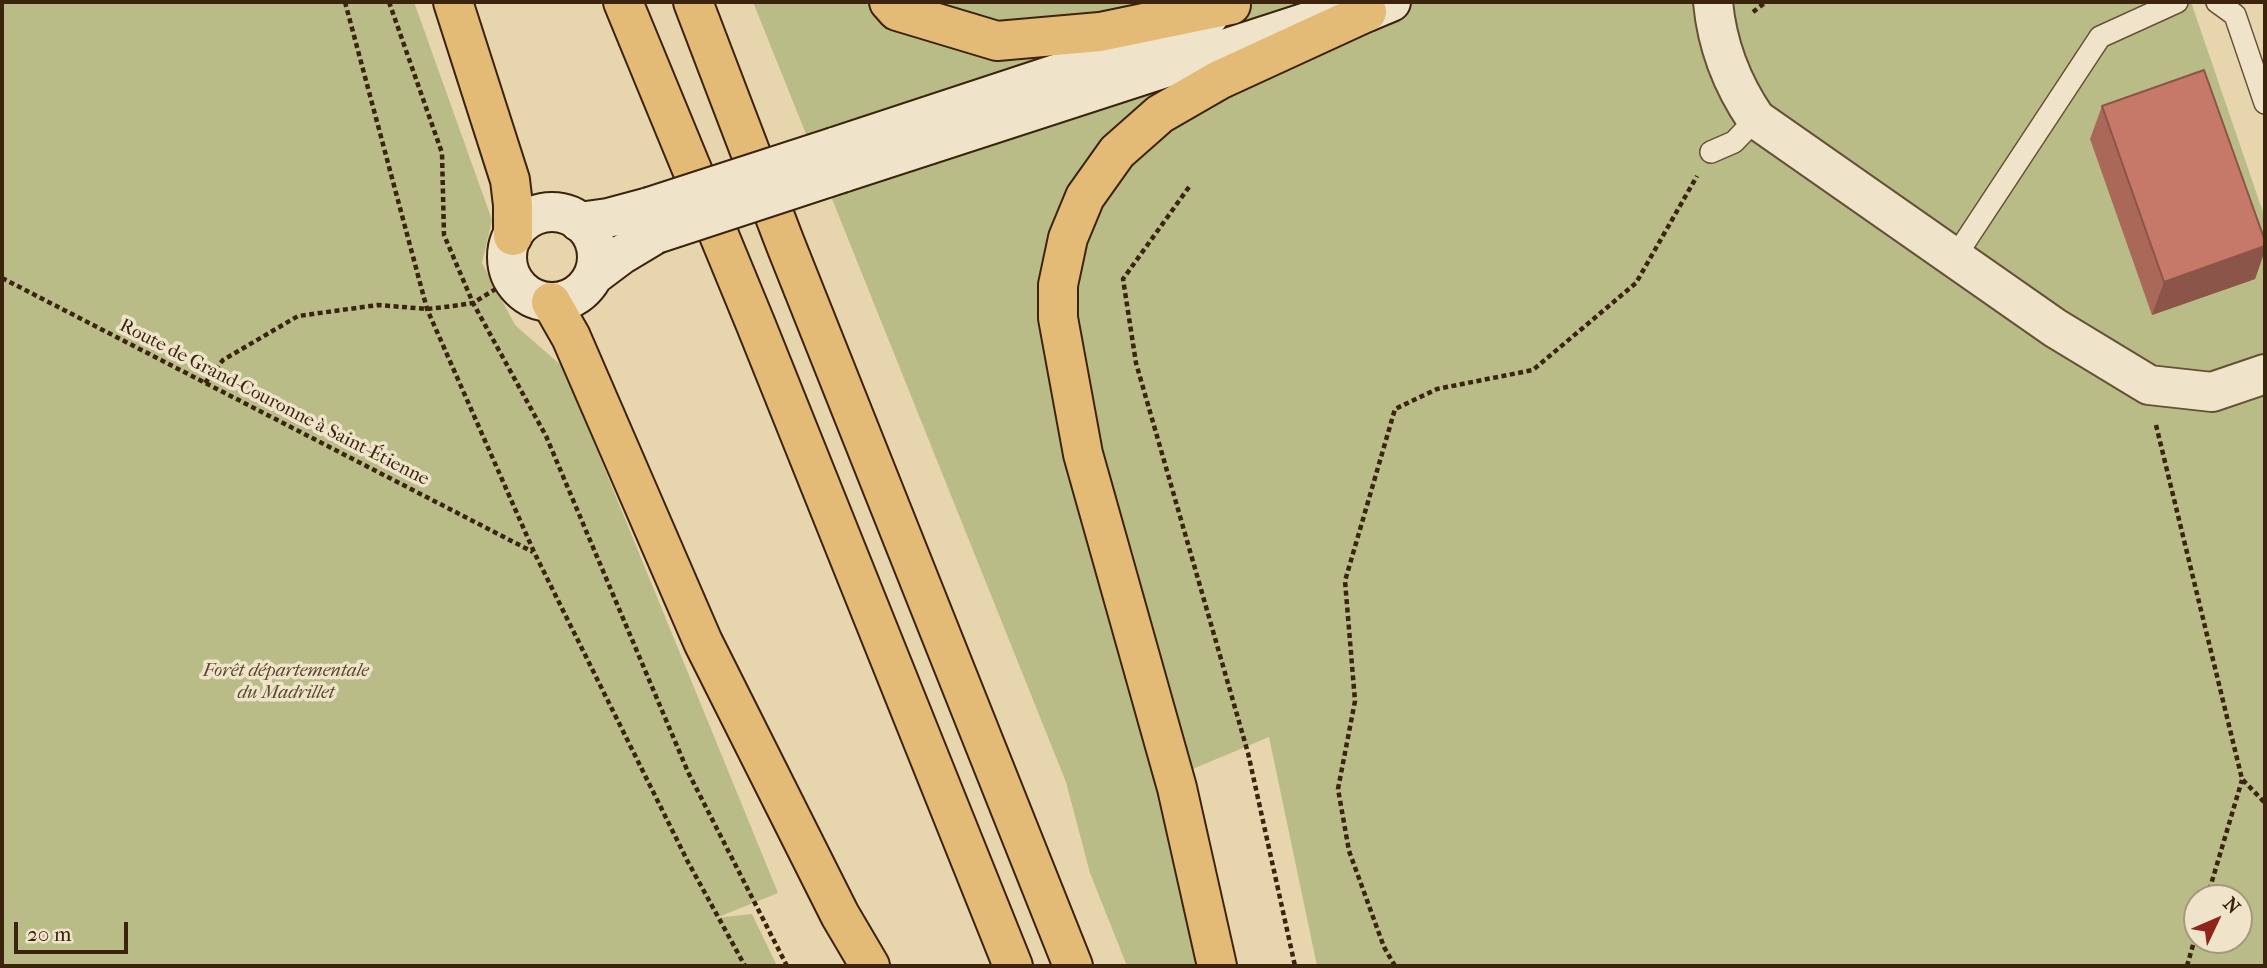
<!DOCTYPE html>
<html>
<head>
<meta charset="utf-8">
<style>
  body { margin:0 }
  #map { position:relative; width:2267px; height:968px; overflow:hidden; background:#e7d5ae; font-family:"IM FELL French Canon",serif }
  canvas { display:block }
  .frame { position:absolute; inset:0; border:4px solid #3c230d; pointer-events:none }
  .north { position:absolute; left:2183px; top:884px; width:70px; height:70px; box-sizing:border-box; background:#efe4ca; border:2px solid #a7977e; border-radius:50%; rotate:46deg; font-size:19px; font-weight:700; line-height:28px; text-align:center; color:#3c230d }
  .north::after { content:''; display:block; margin:auto; width:24px; height:32px; background:#8f2418; clip-path:polygon(50% 0,100% 100%,50% 72%,0 100%) }
  .scale { position:absolute; left:14px; top:922px; width:114px; height:32px; box-sizing:border-box; border:4px solid #3c230d; border-top:0; padding-left:9px; font-size:21px; line-height:24px; white-space:nowrap; color:#3c230d; -webkit-text-stroke:5px #efe4ca; paint-order:stroke }
</style>
</head>
<body>
<div id="map">
<canvas width="2267" height="968"></canvas>
<div class="frame"></div>
<div class="north">N</div>
<div class="scale">20 m</div>
</div>
<script>
const c = document.querySelector('canvas').getContext('2d');
c.lineJoin = 'round';
function fillPath(path, color) {
  c.fillStyle = color;
  c.fill(path, 'evenodd');
}
function strokePath(path, color, width, dash) {
  c.strokeStyle = color;
  c.lineWidth = width;
  c.lineCap = dash ? 'butt' : 'round';
  c.setLineDash(dash || []);
  c.stroke(path);
}
function drawText(font, color, halo, rows, align = 'center') {
  c.font = font + ' "IM FELL French Canon",serif';
  c.lineWidth = 7;
  c.setLineDash([]);
  c.textBaseline = 'middle';
  c.strokeStyle = halo;
  c.fillStyle = color;
  for (const [text, x, y, turn = 0] of rows) {
    c.save();
    c.translate(x, y);
    c.rotate((+turn || 0) * Math.PI / 180);
    c.textAlign = isNaN(turn) ? turn : align;
    if (halo) c.strokeText(text, 0, 0);
    c.fillText(text, 0, 0);
    c.restore();
  }
}
fillPath(new Path2D(`
  M2,2H414L492,220L482,263L515,325L563,367L778,893L716,918L752,914L777,966H2Z
  M753,2H2191L2265,218V966H1317L1269,737L1157,784L1196,966H1127L1090,873L1066,782ZM2197,898H2239V940H2197Z`), '#babc87');
const lane = new Path2D(`
  M2217,2L2235,15L2265,103
  M1711,152L1734,142L1756,119
  M1955,257L2100,37L2177,2`);
const street = new Path2D(`
  M1713,2C1717,45 1732,84 1756,119L2055,328L2149,385L2212,392L2265,374`);
const secondary = new Path2D(`
  M834,147L1174,35L1209,16
  M842,173L1313,20L1367,12L1391,2
  M507 257a45 45 0 1 1 90 0a45 45 0 1 1-90 0Z
  M579,222L608,218L649,207
  M593,276L621,255L656,234`);
const highway = new Path2D(`
  M453,2L510,180L513,205V236
  M623,2L756,325L1013,966
  M693,2L785,243L1073,966
  M889,2L897,11L997,41L1100,32L1231,5
  M551,302L571,337L703,642L840,915L870,966
  M1217,966L1177,788L1083,454L1058,318V285L1068,238L1085,197L1117,152L1160,114L1219,80L1367,12`);
strokePath(lane, '#675035', 24);
strokePath(street, '#675035', 42);
strokePath(secondary, '#3c230d', 42);
strokePath(highway, '#3c230d', 42);
strokePath(new Path2D(`
  M345,2L427,309L534,552L688,862L745,966
  M389,2L442,153L444,235L473,303L546,436L688,772L787,966
  M1753,12L1766,2
  M1189,187L1123,279L1136,363L1248,753L1295,966
  M2,278L533,552
  M205,383L223,360L298,316L378,305L427,309L453,306L473,303L512,279
  M2156,425L2242,779L2265,803
  M2207,898L2242,780
  M1395,966L1384,947L1349,851L1338,789L1355,701L1345,581L1395,409L1437,389L1533,370L1636,283L1697,176
  M2187,966L2197,931`), '#3c230d', 4.5, [5, 3.5]);
strokePath(lane, '#efe4ca', 21);
strokePath(street, '#efe4ca', 38);
strokePath(secondary, '#efe4ca', 38);
strokePath(highway, '#e4ba77', 38);
const secondaryBridge = new Path2D(`
  M649,207L834,147
  M656,234L842,173`);
strokePath(secondaryBridge, '#3c230d', 42, []);
strokePath(secondaryBridge, '#efe4ca', 38);
fillPath(new Path2D(`
  M2102,106L2265,241V250L2255,279L2152,315L2090,139Z`), '#aa6859');
fillPath(new Path2D(`
  M2265,246V250L2255,279L2152,315L2164,282Z`), '#8b5549');
const building = new Path2D(`
  M2204,70L2265,241V246L2164,282L2102,106Z`);
fillPath(building, '#c67968');
strokePath(building, '#8b5549', 2);
drawText('19px', '#3c230d', '#efe4ca', [
  ["Route de Grand-Couronne à Saint-Étienne",274,403,27]
]);
drawText('italic 19px', '#5c492c', '#efe4ca', [
  ["Forêt départementale",286,671],
  ["du Madrillet",286,693]
]);
</script>
</body>
</html>
